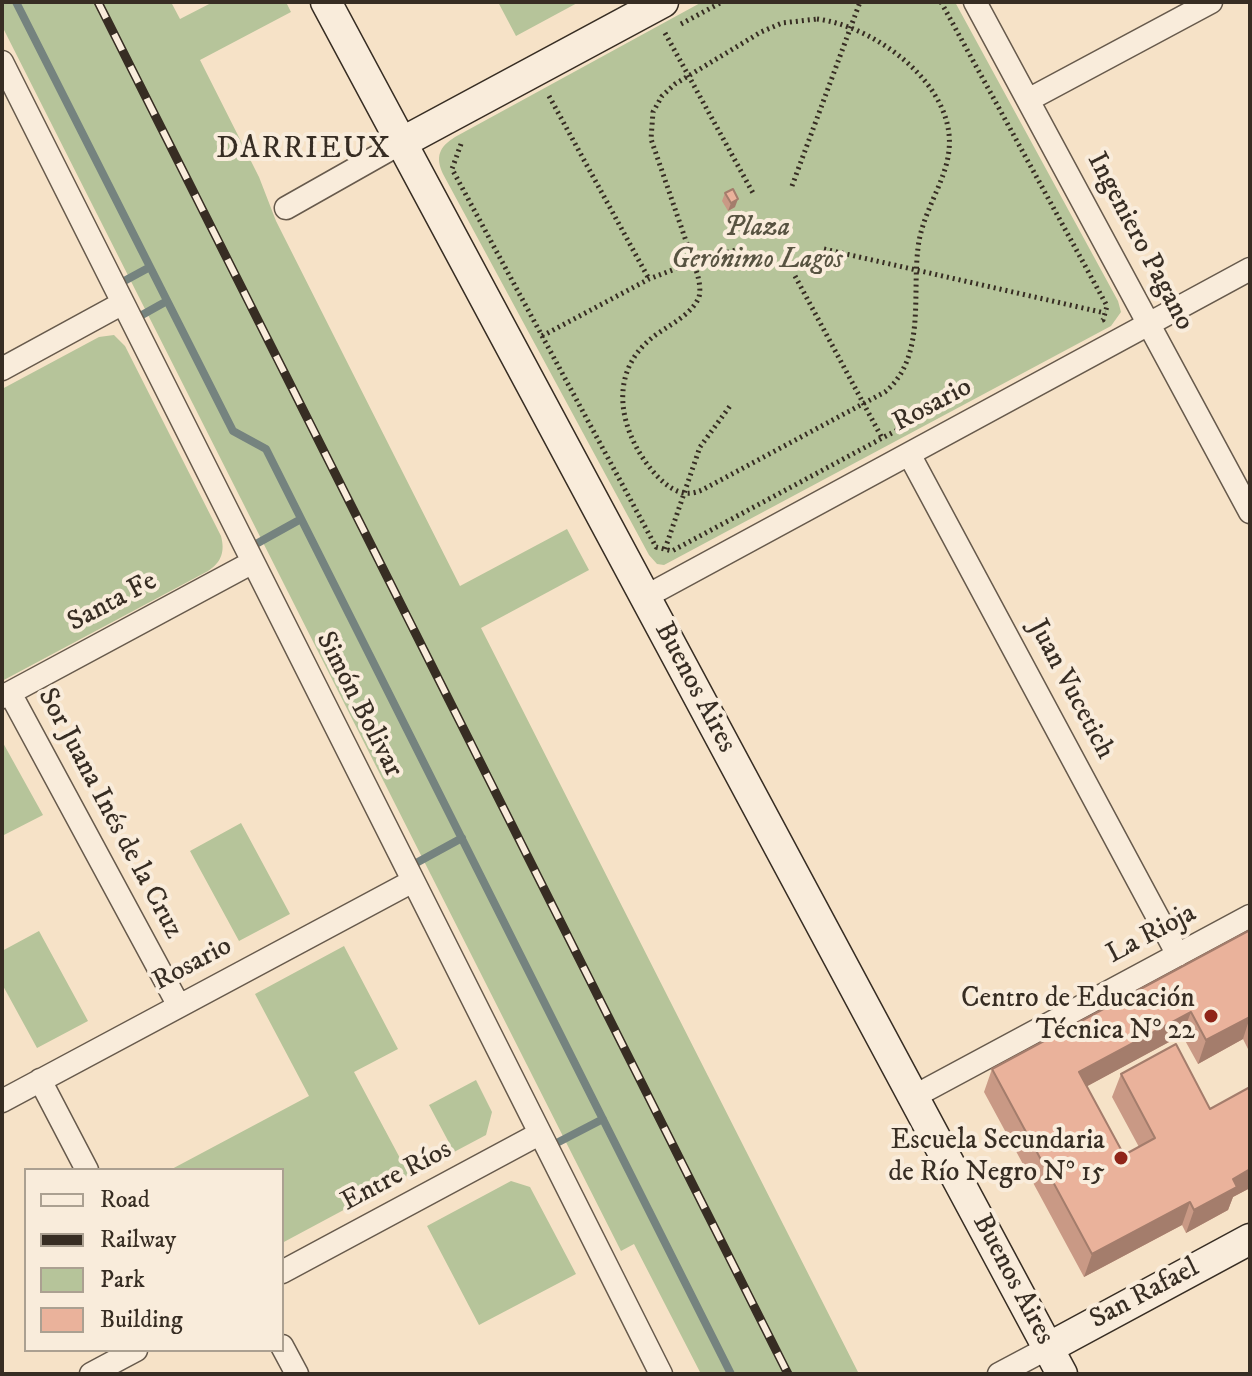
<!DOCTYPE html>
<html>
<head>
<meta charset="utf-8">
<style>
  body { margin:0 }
  #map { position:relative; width:1252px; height:1376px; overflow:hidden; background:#f6e2c7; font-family:"IM FELL DW Pica",serif }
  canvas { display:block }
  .frame { position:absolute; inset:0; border:4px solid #372d23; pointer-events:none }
  .legend { position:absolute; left:24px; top:1168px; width:260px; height:184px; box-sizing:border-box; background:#f9ecdb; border:2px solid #aba091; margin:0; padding:10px 14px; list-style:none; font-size:24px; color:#372d23 }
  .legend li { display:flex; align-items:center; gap:16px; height:40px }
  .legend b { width:40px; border:2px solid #aba091 }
</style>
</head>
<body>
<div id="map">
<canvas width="1252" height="1376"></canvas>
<div class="frame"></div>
<ul class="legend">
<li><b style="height:10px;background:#f9ecdb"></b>Road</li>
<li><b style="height:10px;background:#372d23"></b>Railway</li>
<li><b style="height:22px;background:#b6c49a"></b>Park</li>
<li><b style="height:22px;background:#eab29b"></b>Building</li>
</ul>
</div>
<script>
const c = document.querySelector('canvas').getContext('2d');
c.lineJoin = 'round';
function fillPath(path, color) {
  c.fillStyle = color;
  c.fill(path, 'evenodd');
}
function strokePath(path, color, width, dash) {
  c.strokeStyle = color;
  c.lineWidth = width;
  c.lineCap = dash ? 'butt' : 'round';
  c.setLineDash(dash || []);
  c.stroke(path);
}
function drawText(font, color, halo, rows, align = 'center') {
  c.font = font + ' "IM FELL DW Pica",serif';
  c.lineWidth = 8;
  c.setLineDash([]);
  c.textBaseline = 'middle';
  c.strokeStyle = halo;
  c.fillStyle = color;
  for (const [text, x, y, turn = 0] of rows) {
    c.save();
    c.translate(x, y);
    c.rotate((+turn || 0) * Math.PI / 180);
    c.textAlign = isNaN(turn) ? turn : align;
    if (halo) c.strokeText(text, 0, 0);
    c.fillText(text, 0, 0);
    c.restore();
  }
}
fillPath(new Path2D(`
  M2,2H171L180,19L213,2H286L291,12L200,60L259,177L276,221L460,586L567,529L589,570L481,628L859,1374H701L634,1244L621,1251L2,26Z
  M498,2H579L516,36Z
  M702,2H955L1118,301L1121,312L1111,326L664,565L657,564L649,555L443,174C435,157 439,147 455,137Z
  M114,335L125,346L221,536C225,551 222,562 208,571L2,681V389L99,337Z
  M2,741L43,815L2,836Z
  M241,823L290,914L239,941L190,851Z
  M39,931L88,1021L37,1048L2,984V951Z
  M344,946L398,1049L354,1072L409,1175L282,1243V1170H170L309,1096L255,994Z
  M476,1080L492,1112L486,1135L454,1152L429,1105Z
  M511,1181L530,1187L576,1274L479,1325L427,1226Z`), '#b6c49a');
strokePath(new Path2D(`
  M16,2L233,431L266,449L731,1374
  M115,286L150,267
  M133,320L167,301
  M247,549L301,519
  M407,868L462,838
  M547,1148L603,1119`), '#75837f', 8);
const street = new Path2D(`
  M975,2L1250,512
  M2,62L661,1374
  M1028,100L1211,2
  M286,208L401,143
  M2,369L123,303
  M909,454L1178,955
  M645,597L1250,269
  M10,693L179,1006
  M2,697L253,562
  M40,1080L87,1170
  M913,1097L1250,916
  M2,1101L413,881
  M282,1272L539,1134
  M282,1346L297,1374
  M91,1374L136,1350
  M999,1374L1048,1348`);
const secondary = new Path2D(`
  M326,2L1062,1374
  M401,143L663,2
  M1048,1348L1250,1239`);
strokePath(street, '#675a4c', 25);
strokePath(secondary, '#372d23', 33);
strokePath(new Path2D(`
  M941,2L1107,306L1103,320L1100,321
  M817,19C875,26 956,85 949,150C946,182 922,212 918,248C912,295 926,358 885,392L702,490C684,498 671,490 658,477C621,438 604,375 653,337C667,326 692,315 699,297C701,289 699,280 697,273L651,139L653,112L662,96L675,84L761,32L782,23Z
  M681,24L722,2
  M665,33L753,193
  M549,96L649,279
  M461,144L452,169L656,547L672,551L901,428
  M792,186L860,2
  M824,249L1105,313
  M795,276L882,438
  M542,336L649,279L693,262L736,250
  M665,549L700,447L730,406`), '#372d23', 5, [2, 4]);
strokePath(street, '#f9ecdb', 22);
strokePath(secondary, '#f9ecdb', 30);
const rail = new Path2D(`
  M98,2L788,1374`);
strokePath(rail, '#372d23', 9);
strokePath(rail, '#f9ecdb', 6, [18]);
fillPath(new Path2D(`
  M725,193L735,207L728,211L722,201Z
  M1250,930V1053L1243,1039L1198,1064L1182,1035L1087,1086L1124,1155L1139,1147L1112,1097L1121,1074L1210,1109L1250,1087V1188L1233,1197L1228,1210L1186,1233L1182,1225L1084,1277L984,1092L992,1069Z`), '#c99985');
fillPath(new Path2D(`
  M738,199L735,207L728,211L731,203Z
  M1191,1012L1182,1035L1071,1095L1079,1072Z
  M1250,1017L1243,1039L1198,1064L1206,1040Z
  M1250,1169V1188L1233,1197L1228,1210L1186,1233L1194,1210L1233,1179Z
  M1190,1202L1182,1225L1084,1277L1092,1254Z`), '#a47d6c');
const building = new Path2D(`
  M733,189L738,199L731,203L725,193Z
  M1250,930V1017L1206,1040L1191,1012L1079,1072L1124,1155L1155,1138L1121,1074L1176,1044L1210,1109L1250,1087V1169L1233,1179L1237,1187L1194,1210L1190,1202L1092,1254L992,1069Z`);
fillPath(building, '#eab29b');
strokePath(building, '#a47d6c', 2);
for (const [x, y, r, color] of [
  [1211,1016,8,"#8f2418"],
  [1121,1158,8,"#8f2418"]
]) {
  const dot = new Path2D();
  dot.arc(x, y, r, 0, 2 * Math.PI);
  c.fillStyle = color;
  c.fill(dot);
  strokePath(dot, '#f9ecdb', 3);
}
drawText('italic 28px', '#575341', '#f9ecdb', [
  ["Plaza",757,229],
  ["Gerónimo Lagos",757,261]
]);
drawText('28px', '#372d23', '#f9ecdb', [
  ["Ingeniero Pagano",1139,242,62],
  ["Rosario",933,406,-28],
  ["Santa Fe",113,603,-28],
  ["Buenos Aires",694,688,62],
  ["Juan Vucetich",1070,690,62],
  ["Simón Bolivar",358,705,63],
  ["Sor Juana Inés de la Cruz",109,814,62],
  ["La Rioja",1152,935,-28],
  ["Rosario",193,965,-28],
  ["Entre Ríos",397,1177,-28],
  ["Buenos Aires",1012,1280,62],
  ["San Rafael",1145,1295,-28]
]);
drawText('28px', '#372d23', '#f9ecdb', [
  ["Centro de Educación",1195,1000],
  ["Técnica N° 22",1195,1032],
  ["Escuela Secundaria",1105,1142],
  ["de Río Negro N° 15",1105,1174]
], 'right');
c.letterSpacing = '2px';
drawText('30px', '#372d23', '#f9ecdb', [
  ["DARRIEUX",304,151]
]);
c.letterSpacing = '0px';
</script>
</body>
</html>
